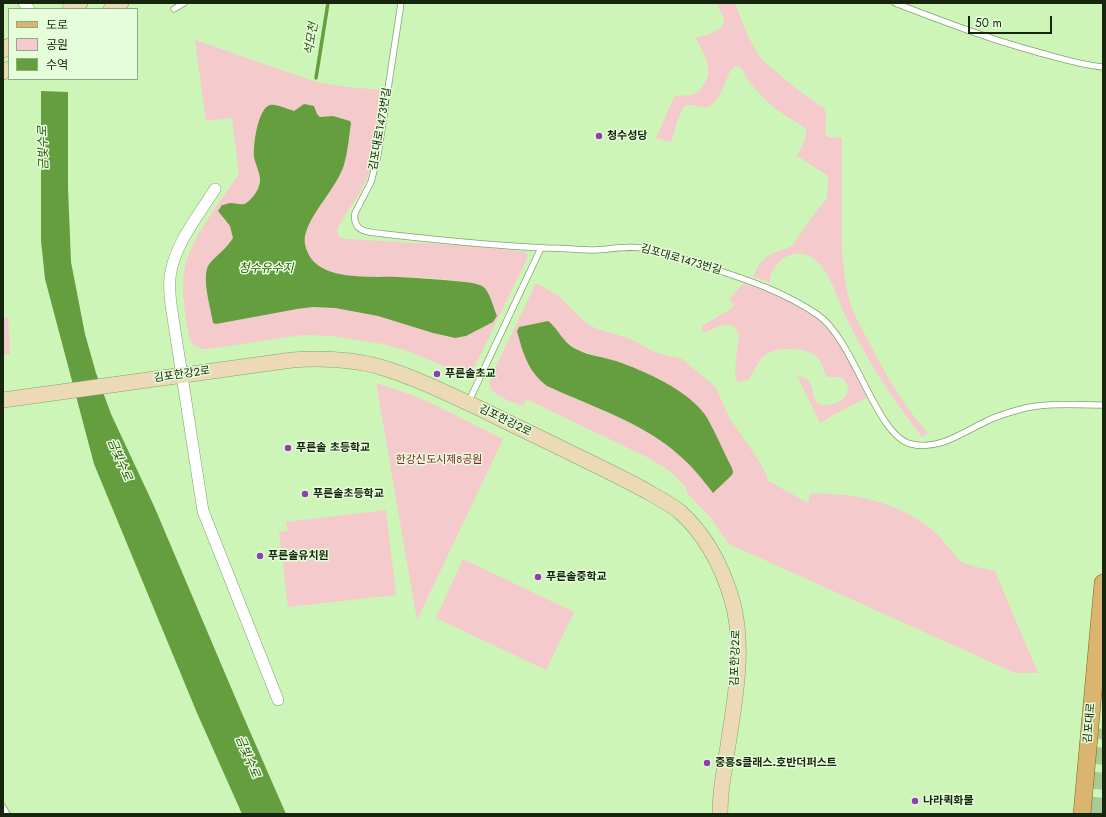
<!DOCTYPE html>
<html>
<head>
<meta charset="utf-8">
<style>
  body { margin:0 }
  #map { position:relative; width:1106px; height:817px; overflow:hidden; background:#cdf5b8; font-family:Jost,"Noto Sans KR",sans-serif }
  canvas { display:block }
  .frame { position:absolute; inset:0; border:4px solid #16250d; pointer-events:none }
  .legend { position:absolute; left:8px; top:8px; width:130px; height:72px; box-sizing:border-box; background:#e5fdd8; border:1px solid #92a787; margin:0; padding:5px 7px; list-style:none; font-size:12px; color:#16250d }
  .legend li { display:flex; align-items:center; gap:8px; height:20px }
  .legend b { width:20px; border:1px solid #92a787 }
  .scale { position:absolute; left:968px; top:16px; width:84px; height:18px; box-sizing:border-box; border:2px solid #16250d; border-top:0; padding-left:5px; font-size:12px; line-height:14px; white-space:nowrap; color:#16250d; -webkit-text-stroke:3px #e5fdd8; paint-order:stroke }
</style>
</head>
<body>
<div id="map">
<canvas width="1106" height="817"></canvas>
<div class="frame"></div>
<ul class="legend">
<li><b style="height:5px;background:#dab570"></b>도로</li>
<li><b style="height:11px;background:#f4cacc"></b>공원</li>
<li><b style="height:11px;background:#659e3f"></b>수역</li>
</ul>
<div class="scale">50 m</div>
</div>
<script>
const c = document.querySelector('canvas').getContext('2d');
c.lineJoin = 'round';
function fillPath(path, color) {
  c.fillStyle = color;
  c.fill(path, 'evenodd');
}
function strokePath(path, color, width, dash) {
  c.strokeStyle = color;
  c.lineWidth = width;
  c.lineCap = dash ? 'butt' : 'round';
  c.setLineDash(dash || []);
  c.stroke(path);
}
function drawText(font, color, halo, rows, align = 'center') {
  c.font = font + ' Jost,"Noto Sans KR",sans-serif';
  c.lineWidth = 3;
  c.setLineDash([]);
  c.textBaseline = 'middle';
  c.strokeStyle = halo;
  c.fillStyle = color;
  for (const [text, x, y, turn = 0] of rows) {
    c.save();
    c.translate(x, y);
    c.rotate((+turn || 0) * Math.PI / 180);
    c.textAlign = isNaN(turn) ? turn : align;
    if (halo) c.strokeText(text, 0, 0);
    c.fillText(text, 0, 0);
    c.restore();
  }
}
fillPath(new Path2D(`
  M717,3H735L747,34L754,47L761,59L798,90L824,108L826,114L825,135L828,137L842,138V251C844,269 845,286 850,303C855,317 863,331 870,344C886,376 904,406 928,433L922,437C904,413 885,388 870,362C861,346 852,330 844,313C836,295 830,271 813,258C795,245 770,262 770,282L753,277C760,261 765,255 782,250C786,248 789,248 793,245L811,218L827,198L828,178L827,175L797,156C800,149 808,138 806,130C804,126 798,123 794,121C781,113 770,105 760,94C756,90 752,85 748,80C743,72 741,60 730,71C726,81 717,107 706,107C699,107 691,103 684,106L677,122L671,142L656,138L674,97L676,96C682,95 690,96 695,93C698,92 700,89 702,87C716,72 704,52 695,38C702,36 725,31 724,21C723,15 719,9 717,3Z
  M195,40L316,82L347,87L382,90C379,119 378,150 367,178C359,197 346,212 337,229L338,234L340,237L346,239L472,246L526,252L528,255L527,259L471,374L467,375L458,372L405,350L383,344L333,336L303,335L288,337L208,349C190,349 190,340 187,325C184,307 181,286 185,267C191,238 222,199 239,174L232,118L206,121ZM275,105L294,111L314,106L317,114L320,117L333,116L350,121L351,123C349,139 348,158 340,173C331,192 309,217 305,236C300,256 322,270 338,274C351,277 366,276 380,277C409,277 455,277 482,287L497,316L493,322L466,336L447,337L378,316L335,308L313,307L297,309L216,324L214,323L206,275L229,245L233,238L230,226L222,218L231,203C234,204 237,205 240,204C254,204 261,186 259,175Z
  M536,283L560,297L587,324L597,329L631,339L656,353L682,359L711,383L716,388L729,417L755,455L767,475L768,481L808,503L810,494C852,492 894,501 929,527C939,534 945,544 954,553C956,556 959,561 962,562C968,566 987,569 995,571L1038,673H1015L729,544L711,518L687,493L686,487L671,472L649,458L526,399L523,406C512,401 485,395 490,379ZM550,322L563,339L579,351L615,361L655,378L705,415L733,472L700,477C694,470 687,461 680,455C641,422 592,407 547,386C534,377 529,366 523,352Z
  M744,283C777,295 814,309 836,338C849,355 858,377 868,397L837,413L820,423L797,376C800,377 806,377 808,380C816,389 809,410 832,404C838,403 844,399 847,394C848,391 848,387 847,385C844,374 835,377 827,377C823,371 823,362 817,357C807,347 775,346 764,356C757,362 754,372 749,379L739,382L736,380L735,369L739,334C732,317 716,327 705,333L702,330V326L732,308L734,305L729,299Z
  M8,317L10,354L3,355V318Z
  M376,383L412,395L433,404L503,439L417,620Z
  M386,510L396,595L288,607L279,532L288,531L286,522Z
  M463,559L574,612L546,670L436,618Z`), '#f4cacc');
fillPath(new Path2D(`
  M41,91L68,92V188L71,262L85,334L96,373L111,414L154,506L241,711L286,814H242L197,713L94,464L45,279L41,241Z
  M304,104L314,106L317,114L320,117L333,116L350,121L351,123C349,137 348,151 344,165C336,189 310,213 305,236C304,241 305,246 307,251C319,282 371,276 398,277C417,278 436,279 455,281C463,282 474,282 482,286C490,291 493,307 497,316L493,322L466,336L455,338L433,333L378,316L335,308L313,307L297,309L216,324L213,323C211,309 200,274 210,263C218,254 227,248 233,238L230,226L218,211L222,205C225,205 228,203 231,203C236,203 241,206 246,203C253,199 260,188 260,180C260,172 255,164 254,156C253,145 258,108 270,105C277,104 287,109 294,111Z
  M548,321C559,329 563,344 578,350C589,356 604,357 616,361C645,371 688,390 706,416C716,433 723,451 732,468L733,472L732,475L713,493C703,480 692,466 680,456C643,422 592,407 547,386C528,372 523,353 517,331L519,327Z`), '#659e3f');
strokePath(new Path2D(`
  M316,78L328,3`), '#659e3f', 3.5);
strokePath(new Path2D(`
  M1094,814L1103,729`), '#a8cb96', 17, [17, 8]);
const lane = new Path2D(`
  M401,3L378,155L371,182L355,213C352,233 369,232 384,234C438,240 492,246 546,248C563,248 579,250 595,250C613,249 630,245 648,249C670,254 693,262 714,269C751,281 786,293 818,315C855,341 876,436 911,444C939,451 963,432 987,421C997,416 1007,413 1018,410C1045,402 1075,405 1103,405
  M895,3C942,21 989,39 1037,52C1059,58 1080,65 1103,67
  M174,9L184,3
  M468,403L541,248
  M3,807L7,814`);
const street = new Path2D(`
  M24,3L29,9
  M215,189C198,216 174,245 170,277C169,286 170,296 171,305L203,511L278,700`);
const secondary = new Path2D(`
  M70,9L80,3
  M111,9L121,3
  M3,50L9,46
  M3,72L9,69
  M3,400L292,360C320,358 349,359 377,366C415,377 451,395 487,412C517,427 547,441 577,456C602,468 627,480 650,493C660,499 670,504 679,511C705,534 722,566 732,600C747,652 732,713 725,766C722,782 720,798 720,814`);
const primary = new Path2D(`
  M1082,814L1103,583`);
strokePath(lane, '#80a56c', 7);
strokePath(street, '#80a56c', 12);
strokePath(secondary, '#80a56c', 16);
strokePath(primary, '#85620f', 18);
strokePath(lane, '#fff', 5.5);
strokePath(street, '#fff', 11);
strokePath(secondary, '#ecdab7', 15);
strokePath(primary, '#dab570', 17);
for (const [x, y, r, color] of [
  [599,136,4,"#8f3faf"],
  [437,374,4,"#8f3faf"],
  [288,448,4,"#8f3faf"],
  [305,494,4,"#8f3faf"],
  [260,556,4,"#8f3faf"],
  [538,577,4,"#8f3faf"],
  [707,763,4,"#8f3faf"],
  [915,801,4,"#8f3faf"]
]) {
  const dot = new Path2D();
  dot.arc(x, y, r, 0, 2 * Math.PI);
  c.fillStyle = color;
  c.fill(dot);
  strokePath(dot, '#e5fdd8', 1.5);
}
drawText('11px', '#16250d', '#e5fdd8', [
  ["김포대로1473번길",381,129,-80],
  ["김포대로1473번길",681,260,16],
  ["김포한강2로",182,375,-8],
  ["김포한강2로",505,421,26],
  ["김포한강2로",736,658,-88],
  ["김포대로",1090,723,-85]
]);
drawText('bold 11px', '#16250d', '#e5fdd8', [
  ["청수성당",607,136],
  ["푸른솔초교",445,374],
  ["푸른솔 초등학교",296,448],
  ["푸른솔초등학교",313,494],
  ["푸른솔유치원",268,556],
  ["푸른솔중학교",546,577],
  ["중흥S클래스.호반더퍼스트",715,763],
  ["나라퀵화물",923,801]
], 'left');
drawText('11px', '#892236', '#e5fdd8', [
  ["한강신도시제8공원",439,460]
]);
drawText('italic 12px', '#2f5513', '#e5fdd8', [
  ["석모천",312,39,-81],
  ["금빛수로",44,148,-92],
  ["청수유수지",266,269],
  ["금빛수로",119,460,67],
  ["금빛수로",247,757,67]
]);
</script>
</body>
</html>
